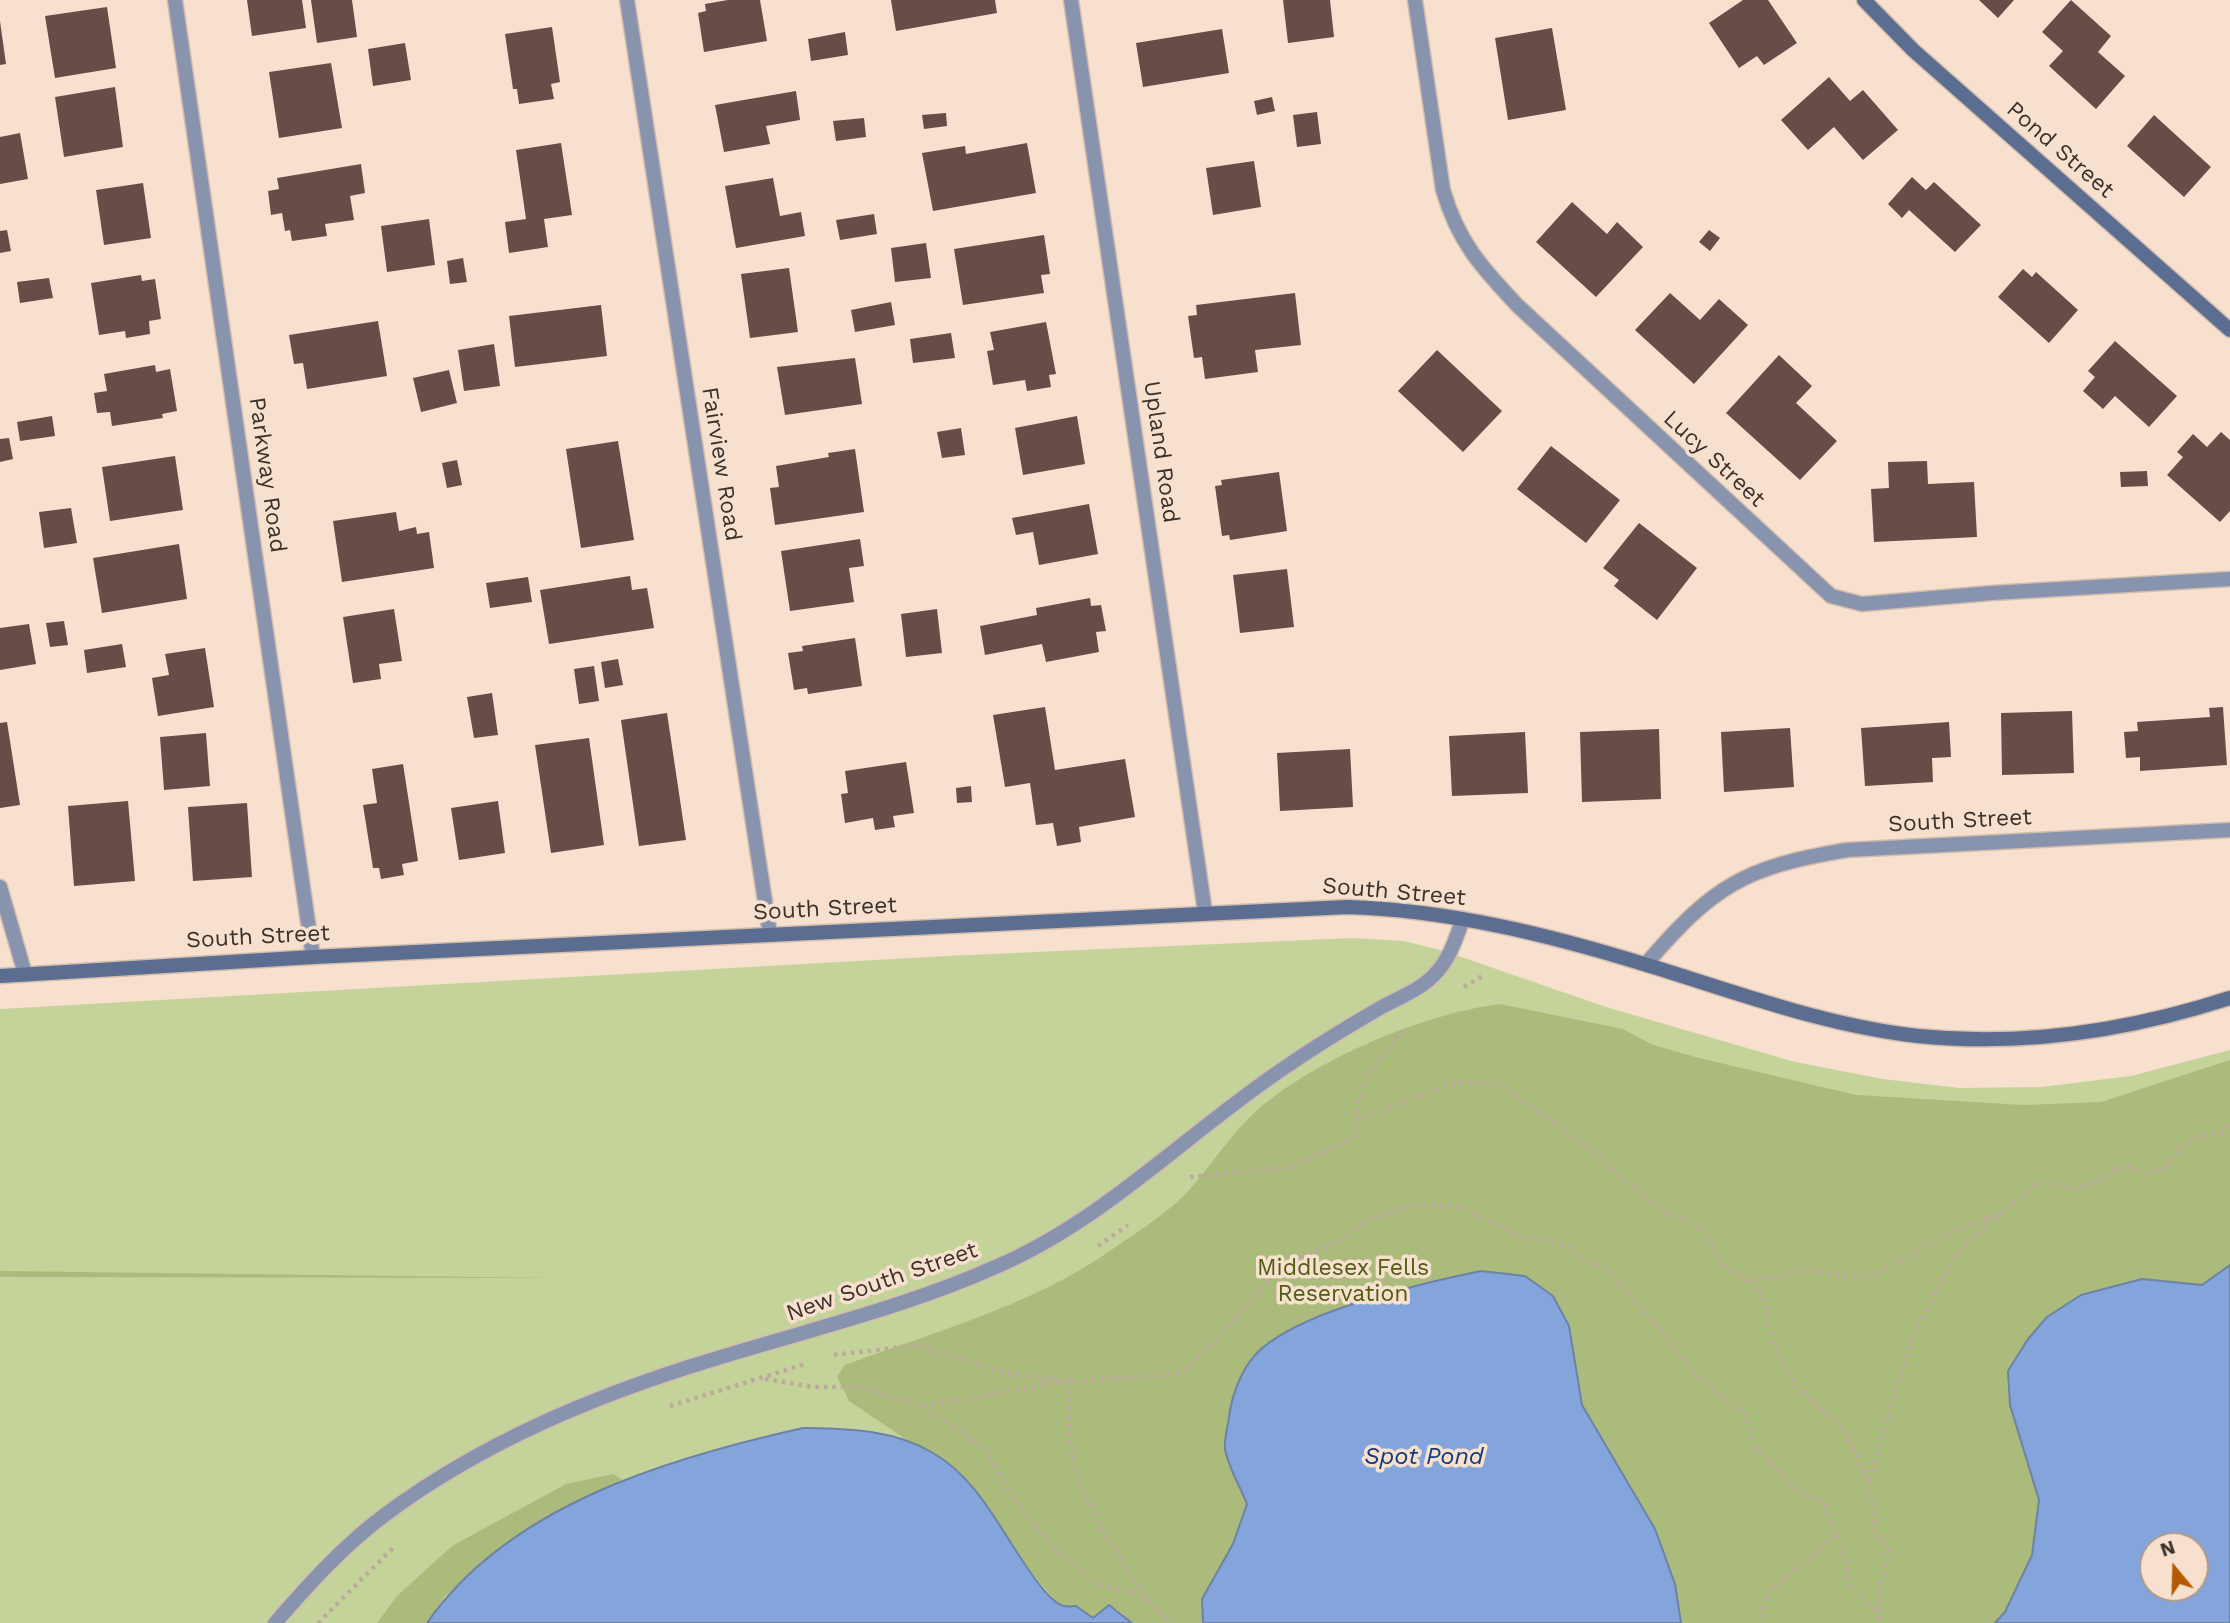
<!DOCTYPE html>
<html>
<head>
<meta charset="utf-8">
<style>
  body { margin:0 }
  #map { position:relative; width:2230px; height:1623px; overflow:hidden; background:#f8e0cf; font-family:"Work Sans",sans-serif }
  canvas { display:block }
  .north { position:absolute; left:2139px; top:1532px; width:70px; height:70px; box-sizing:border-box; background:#f8e0cf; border:2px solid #ac9a8e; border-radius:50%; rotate:341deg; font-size:19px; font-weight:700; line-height:28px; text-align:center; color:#3b322c }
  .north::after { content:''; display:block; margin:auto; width:24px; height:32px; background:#b65a00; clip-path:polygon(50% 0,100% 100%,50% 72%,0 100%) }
</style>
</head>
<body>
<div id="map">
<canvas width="2230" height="1623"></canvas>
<div class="north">N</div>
</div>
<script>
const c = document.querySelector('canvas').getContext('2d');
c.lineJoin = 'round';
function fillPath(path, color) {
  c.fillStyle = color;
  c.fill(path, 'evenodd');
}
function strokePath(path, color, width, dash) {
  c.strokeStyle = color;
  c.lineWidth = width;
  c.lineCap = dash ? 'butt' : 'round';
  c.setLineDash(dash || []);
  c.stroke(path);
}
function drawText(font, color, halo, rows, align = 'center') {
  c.font = font + ' "Work Sans",sans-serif';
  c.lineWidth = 7;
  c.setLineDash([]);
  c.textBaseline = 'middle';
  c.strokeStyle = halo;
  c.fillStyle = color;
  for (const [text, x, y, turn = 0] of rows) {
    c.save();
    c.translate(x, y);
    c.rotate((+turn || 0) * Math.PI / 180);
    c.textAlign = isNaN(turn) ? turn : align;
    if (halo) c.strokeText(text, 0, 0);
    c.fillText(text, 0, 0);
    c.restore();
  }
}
fillPath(new Path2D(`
  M1352,938L1404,941L1444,951L1606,1007L1795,1062L1883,1079L1959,1088L2041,1087L2131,1076L2230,1050V1623H0V1009L946,956ZM2153,1546H2195V1588H2153Z`), '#c4d399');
fillPath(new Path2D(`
  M1500,1004L1623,1029L1653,1045L1699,1058L1856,1095L2024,1105L2101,1102L2230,1060V1265L2202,1285L2142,1279L2026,1452C2030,1467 2038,1485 2039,1500C2042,1541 2022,1593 1995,1623H1681L1675,1584L1655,1529L1582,1405L1574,1366L1481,1271C1423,1283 1297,1311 1256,1354C1241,1370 1232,1395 1229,1417C1228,1426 1224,1439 1225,1449C1228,1467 1240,1487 1247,1504L1233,1544L1202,1599L1203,1623H1132L1117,1609H1103L1093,1619L1082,1609L1057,1603L1029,1569L971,1485L935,1453L907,1440L849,1401L837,1377L845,1365C933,1332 1028,1307 1107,1253C1134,1234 1169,1213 1191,1188C1212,1164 1229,1137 1252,1115C1308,1062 1425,1013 1500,1004Z
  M0,1271L563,1278L0,1277Z
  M613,1474L622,1480L524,1530L445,1596L427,1623H377L397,1596L452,1546L566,1484Z`), '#abbb7b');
const water = new Path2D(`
  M2230,1265V1623H1995L2005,1612L2032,1555L2039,1500L2010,1405L2008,1371L2028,1339L2047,1317L2081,1295L2142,1279L2202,1285ZM2195,1546V1588H2153V1546Z
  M1481,1271L1525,1276L1553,1296L1569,1326L1582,1405L1655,1529L1675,1584L1681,1623H1203L1202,1599L1233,1544L1247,1504C1240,1486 1228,1467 1225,1449C1224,1439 1228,1426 1229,1417C1232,1395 1241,1370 1256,1354C1297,1311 1423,1283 1481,1271Z
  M803,1428C848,1429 893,1429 933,1453C977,1478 1000,1529 1028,1569C1036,1580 1045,1594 1056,1602C1062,1607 1069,1607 1076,1606L1093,1618L1109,1605L1132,1623H427C509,1505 669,1458 803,1428Z`);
fillPath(water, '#84a5db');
strokePath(water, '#6e82a6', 2);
fillPath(new Path2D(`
  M247,0H302L306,28L252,36Z
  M311,0H352L357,37L317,43Z
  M728,0H760L767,41L704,52L698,13L706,11L705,4Z
  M891,0H995L997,13L896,31Z
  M1283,0H1330L1334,37L1288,43Z
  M1743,0H1768L1797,43L1764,65L1757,56L1739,68L1709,23Z
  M1979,0H2014L1998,18Z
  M2071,0L2111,36L2098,52L2125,76L2096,109L2049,66L2063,51L2042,32Z
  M107,7L116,68L55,78L45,16Z
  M0,21L6,64L0,65Z
  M552,27L560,82L551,84L554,99L519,104L517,89H513L505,34Z
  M1552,28L1566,110L1508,120L1495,38Z
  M1222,29L1229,73L1143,87L1136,43Z
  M845,32L848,55L811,61L808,39Z
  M405,43L411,80L373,86L368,49Z
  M331,63L342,128L279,138L269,72Z
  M1829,77L1850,101L1863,90L1898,130L1863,160L1834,127L1808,150L1781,120Z
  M115,87L123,147L64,157L55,97Z
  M796,91L800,120L766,126L770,144L724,152L715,105Z
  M1272,97L1275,111L1257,115L1254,101Z
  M1317,112L1321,144L1297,147L1293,115Z
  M946,113L947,126L924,129L922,115Z
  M2154,115L2211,167L2184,197L2127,146Z
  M864,118L866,137L836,141L833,121Z
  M20,133L28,179L0,184V137Z
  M561,143L572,215L544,219L548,247L509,253L505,222L526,219L516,150Z
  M1027,143L1036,193L933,211L922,153L965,146L966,154Z
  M1254,161L1261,207L1213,215L1206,168Z
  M361,164L365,193L350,196L354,220L325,224L327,236L292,241L290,230L285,231L282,213L271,215L268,191L279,189L277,178Z
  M1912,177L1926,190L1934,182L1981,225L1955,252L1909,210L1902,218L1888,204Z
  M773,178L780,216L801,212L805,236L736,248L725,186Z
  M143,183L151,238L104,245L96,190Z
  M1572,202L1607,234L1617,222L1643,247L1596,297L1536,242Z
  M874,214L877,234L840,240L836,220Z
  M429,219L435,265L387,272L381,226Z
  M7,230L11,251L0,253V231Z
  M1709,230L1720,238L1710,251L1699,242Z
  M1044,235L1050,274L1041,275L1044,293L963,305L954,249Z
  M926,243L931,278L895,282L891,248Z
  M463,258L467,282L450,284L447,261Z
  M789,268L798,332L750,338L741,274Z
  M2023,269L2032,277L2036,272L2078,310L2049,343L1998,297Z
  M141,275L142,281L155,279L161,319L149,321L150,334L126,338L125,331L99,335L91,283Z
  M49,278L53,298L20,303L17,282Z
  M1295,293L1301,345L1255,350L1258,372L1205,379L1202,357L1194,358L1188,316L1197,315L1196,305Z
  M1670,293L1700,320L1719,299L1748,325L1694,384L1635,330Z
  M891,302L895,325L855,332L851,310Z
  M601,305L607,356L515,367L509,316Z
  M378,321L387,376L307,389L303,363L294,364L289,335Z
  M1046,322L1056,374L1049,375L1051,387L1027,391L1025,380L993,385L987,351L994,350L990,332Z
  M951,333L955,358L913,363L910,339Z
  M2115,341L2177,396L2149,427L2115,396L2103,409L2083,391L2095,377L2088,371Z
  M494,344L500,386L464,391L458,350Z
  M1437,350L1502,411L1463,452L1398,391Z
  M1779,355L1812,386L1796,403L1837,441L1800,480L1726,413Z
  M855,358L862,404L785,415L777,367Z
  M155,365L156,372L170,369L177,411L162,414L163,418L112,426L110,412L97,413L94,393L107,391L104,374Z
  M449,370L457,403L421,412L413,378Z
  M52,416L55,436L20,441L17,422Z
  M1077,416L1085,464L1023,475L1015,428Z
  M961,428L965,455L942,458L937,432Z
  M2221,432L2230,440V511L2220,522L2167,475L2183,457L2177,452L2193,434L2207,447Z
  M9,438L13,459L0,462V439Z
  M618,441L634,540L581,548L566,449Z
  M1551,446L1620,500L1586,543L1517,489Z
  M855,449L864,512L775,525L770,488L779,487L776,466L829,457L828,453Z
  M175,456L183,510L110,521L102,467Z
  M457,460L462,485L447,488L442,463Z
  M1927,461L1928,484L1974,482L1977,537L1874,542L1871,489L1889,488L1888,462Z
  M2147,471L2148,486L2121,487L2120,472Z
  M1279,472L1287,531L1230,540L1229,535L1222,536L1215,486L1222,485L1221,480Z
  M1089,504L1098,554L1039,565L1033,532L1016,535L1012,518Z
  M71,508L77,543L44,548L39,512Z
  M396,512L399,531L416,527L417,534L429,532L434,568L342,582L333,521Z
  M1639,523L1697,568L1657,620L1614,586L1619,580L1603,568Z
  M860,539L864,566L849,568L854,602L790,611L781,551Z
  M179,544L187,599L102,613L93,558Z
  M1287,569L1294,627L1240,633L1233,575Z
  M630,576L632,590L647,588L654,628L549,644L540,590Z
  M528,577L532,602L490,608L486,583Z
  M1090,598L1091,606L1101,605L1106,631L1096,632L1099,652L1046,662L1042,644L985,655L980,626L1037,615L1036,608Z
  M394,609L402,661L379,664L381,679L353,683L343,617Z
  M937,609L942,653L906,657L901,614Z
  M64,621L68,645L50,647L46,623Z
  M29,624L36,664L0,670V628Z
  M855,638L862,686L808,694L807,688L794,690L788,653L803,651L802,646Z
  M122,644L126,667L87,673L84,650Z
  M205,648L214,707L158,716L152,678L169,675L165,654Z
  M618,659L623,685L605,688L601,662Z
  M594,666L599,701L579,704L574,669Z
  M492,693L498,735L474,738L467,697Z
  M1045,707L1055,770L1125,759L1135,817L1079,827L1081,842L1057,846L1053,823L1036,825L1030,783L1005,787L993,715Z
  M2223,707L2227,765L2140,771V757L2126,758L2124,732L2138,731L2137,722L2210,717L2209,708Z
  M2072,711L2074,773L2002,775L2001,713Z
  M667,713L686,840L639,846L621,720Z
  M7,722L20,805L0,808V723Z
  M1949,722L1951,757L1932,758L1933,782L1865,786L1861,728Z
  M1790,728L1794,787L1724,792L1721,732Z
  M1659,729L1661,799L1582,802L1580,732Z
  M1525,732L1528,793L1452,796L1449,736Z
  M206,733L210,786L164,790L160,737Z
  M589,738L604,845L551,853L535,745Z
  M1350,749L1353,807L1280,811L1277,753Z
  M906,762L914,813L893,816L895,827L875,830L873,818L845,823L841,794L848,793L845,771Z
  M403,764L418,861L402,864L404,875L381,879L379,868H373L363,805L377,803L372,769Z
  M971,786L972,802L957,803L956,788Z
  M128,801L135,881L74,886L68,806Z
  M498,801L505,853L459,860L451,808Z
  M247,803L252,877L193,881L188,807Z`), '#664d47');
const lane = new Path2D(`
  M0,887L25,974`);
const street = new Path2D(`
  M175,0L313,957
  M627,0L770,934
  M1071,0L1205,912
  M1415,0L1443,190C1458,242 1482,268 1518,306L1831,596L1862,604L1992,593L2230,579
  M1646,964C1713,886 1744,867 1847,850L2230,830
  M275,1623C309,1584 344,1545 386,1514C483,1442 596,1395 711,1360C808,1330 907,1307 1000,1265C1109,1217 1191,1129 1290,1064C1319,1044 1349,1026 1380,1008C1398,998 1420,990 1434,975C1450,959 1455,940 1463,919`);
const secondary = new Path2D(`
  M1864,0L1913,50L2230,330
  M0,976L313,957L1347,907C1449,910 1550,935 1647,965C1736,992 1825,1026 1918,1036C2025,1047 2128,1031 2230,998`);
strokePath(lane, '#d2bdae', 17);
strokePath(street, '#d2bdae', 17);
strokePath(secondary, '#d2bdae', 17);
strokePath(new Path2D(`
  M1464,987L1484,975
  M1357,1120L1458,1082L1499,1084L1586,1146L1664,1212L1701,1227L1725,1266L1747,1280L1780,1277L1802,1269L1849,1277L1873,1275L1953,1232L2001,1212L2039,1182L2075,1189L2094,1183L2126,1165L2148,1175L2168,1166L2180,1147L2197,1137L2224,1132L2230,1120
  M1190,1177L1293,1167L1351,1139C1360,1128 1356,1114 1359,1101C1365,1072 1389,1047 1409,1027
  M1098,1246L1128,1225
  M1747,1280L1764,1298L1772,1342L1796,1386L1844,1429L1869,1481L1876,1531L1890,1548L1881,1583L1880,1623
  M834,1355L919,1345L1007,1374L1071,1381L1172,1375L1184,1370L1210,1346L1263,1287L1290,1263L1342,1240L1363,1222L1413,1205L1461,1207L1521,1237L1565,1245L1583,1260L1605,1268L1659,1327L1695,1374L1746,1414L1757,1451L1802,1493L1823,1502L1837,1535L1769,1591L1764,1608L1765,1623
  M765,1379L814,1387H860L922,1406L1063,1382
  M1071,1381L1069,1436L1079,1482L1104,1532L1144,1596L1172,1623
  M670,1406L805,1364
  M923,1406L986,1449L1012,1498L1058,1551L1098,1584L1142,1595
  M1869,1480L1915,1331L1956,1255L1997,1215
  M1837,1535L1846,1560L1848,1584L1881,1617
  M318,1623L393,1548`), '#bdaa9c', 4.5, [3.5, 5]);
strokePath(lane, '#8894ad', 14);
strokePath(street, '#8894ad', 14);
strokePath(secondary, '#5b6d90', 14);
drawText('23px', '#3b322c', '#f8e0cf', [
  ["Pond Street",2060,150,41],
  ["Upland Road",1161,452,82],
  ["Lucy Street",1714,459,43],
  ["Fairview Road",721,464,81],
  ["Parkway Road",267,475,82],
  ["South Street",1960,821,-3],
  ["South Street",1394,892,5],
  ["South Street",825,909,-3],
  ["South Street",258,937,-3],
  ["New South Street",882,1282,-19]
]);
drawText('23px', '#4f5c16', '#f8e0cf', [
  ["Middlesex Fells",1343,1268],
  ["Reservation",1343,1294]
]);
drawText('italic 24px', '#123979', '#f8e0cf', [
  ["Spot Pond",1424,1457]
]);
</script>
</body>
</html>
